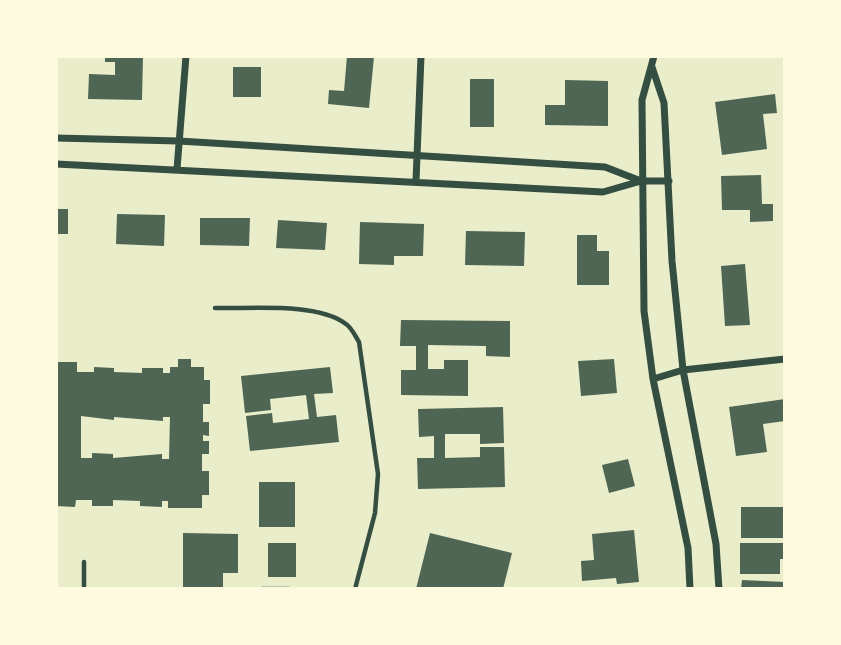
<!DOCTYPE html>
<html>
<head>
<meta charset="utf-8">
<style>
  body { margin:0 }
  #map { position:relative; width:841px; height:645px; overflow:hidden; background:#e9edc9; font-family:"Varela Round",sans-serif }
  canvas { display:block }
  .frame { position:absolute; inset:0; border:58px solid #fefae0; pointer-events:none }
</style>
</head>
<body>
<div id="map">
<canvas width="841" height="645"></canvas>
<div class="frame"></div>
</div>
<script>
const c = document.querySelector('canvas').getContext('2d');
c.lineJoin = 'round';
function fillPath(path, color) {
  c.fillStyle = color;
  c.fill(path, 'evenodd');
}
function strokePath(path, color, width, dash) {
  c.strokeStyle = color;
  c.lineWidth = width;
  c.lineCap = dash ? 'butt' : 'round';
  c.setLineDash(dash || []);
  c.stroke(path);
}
fillPath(new Path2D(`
  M105,56H143L142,100L88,99L89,74L115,75V62H105Z
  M347,56L374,57L369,108L328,104L329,90L344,91Z
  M233,67H261V97H233Z
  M470,79H494V127H470Z
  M565,80L608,81V126L545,125V105H565Z
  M775,94L777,113L763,114L767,149L722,155L715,102Z
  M761,175L762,204H773V221L750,222V210H722L721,176Z
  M56,209H68V234H56Z
  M117,214L165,215L164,246L116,244Z
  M200,218H250L249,246L200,245Z
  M278,220L327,223L325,250L276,248Z
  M360,222L424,224L423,256H394V265L359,264Z
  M466,231L525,232L524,266L465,265Z
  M577,235H597V251H609V285H577Z
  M745,264L750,325L725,326L721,266Z
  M401,320L510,321V357L486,356V346L428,345V369H444V360H468V396L401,395V370H416V346H400Z
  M178,359H191V367H204V380H210V404H203V422H209V436L203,435V441H209V454H202V471H209V495H202V508H168V501H162V507L140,506V501L113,500V506H92V500H76L75,507L56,506V362H77V372H94V367L114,368V372L142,373V368H163V373H170V367H178ZM81,416L114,420V417L163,421V417H170L169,459H162V454L113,458V454L92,453V458H81Z
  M614,359L617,393L581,396L578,361Z
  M330,367L333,393L314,394L317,417L336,415L339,442L250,451L246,416L272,413L273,423L309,419L306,395L270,399L271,410L245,413L241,376Z
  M785,399V421L763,424L767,452L736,456L729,407Z
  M503,407L504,443L480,444V434H445V458L480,457V447H504L505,487L418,489L417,458H434V436L419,437L418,409Z
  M628,459L635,486L609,493L602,465Z
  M259,482H295V527H259Z
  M741,507H785V538H741Z
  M634,530L639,582L617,584L616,578L582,581L581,561L594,560L592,534Z
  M183,533L238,534V573H223V589H183Z
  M430,533L512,553L503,589H416Z
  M268,543H296V577H268Z
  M740,543H785V559H780V574H740Z
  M742,580L785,582V589H741Z`), '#4f6655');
strokePath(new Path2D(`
  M215,308C251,309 317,302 346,324C352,328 355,336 359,342L378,474L375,513L355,589
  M84,589V562
  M262,589H289`), '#344e41', 4.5);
strokePath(new Path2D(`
  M654,56L642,100L644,311L653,379L688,548L690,589
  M652,67L664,103L672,261L683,370L716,544L719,589
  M56,138L179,141L605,167L641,181
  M56,164L603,192L641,181H669
  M177,169L186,56
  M416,181L421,56
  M653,379L683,370L785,359`), '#344e41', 7);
</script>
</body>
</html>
